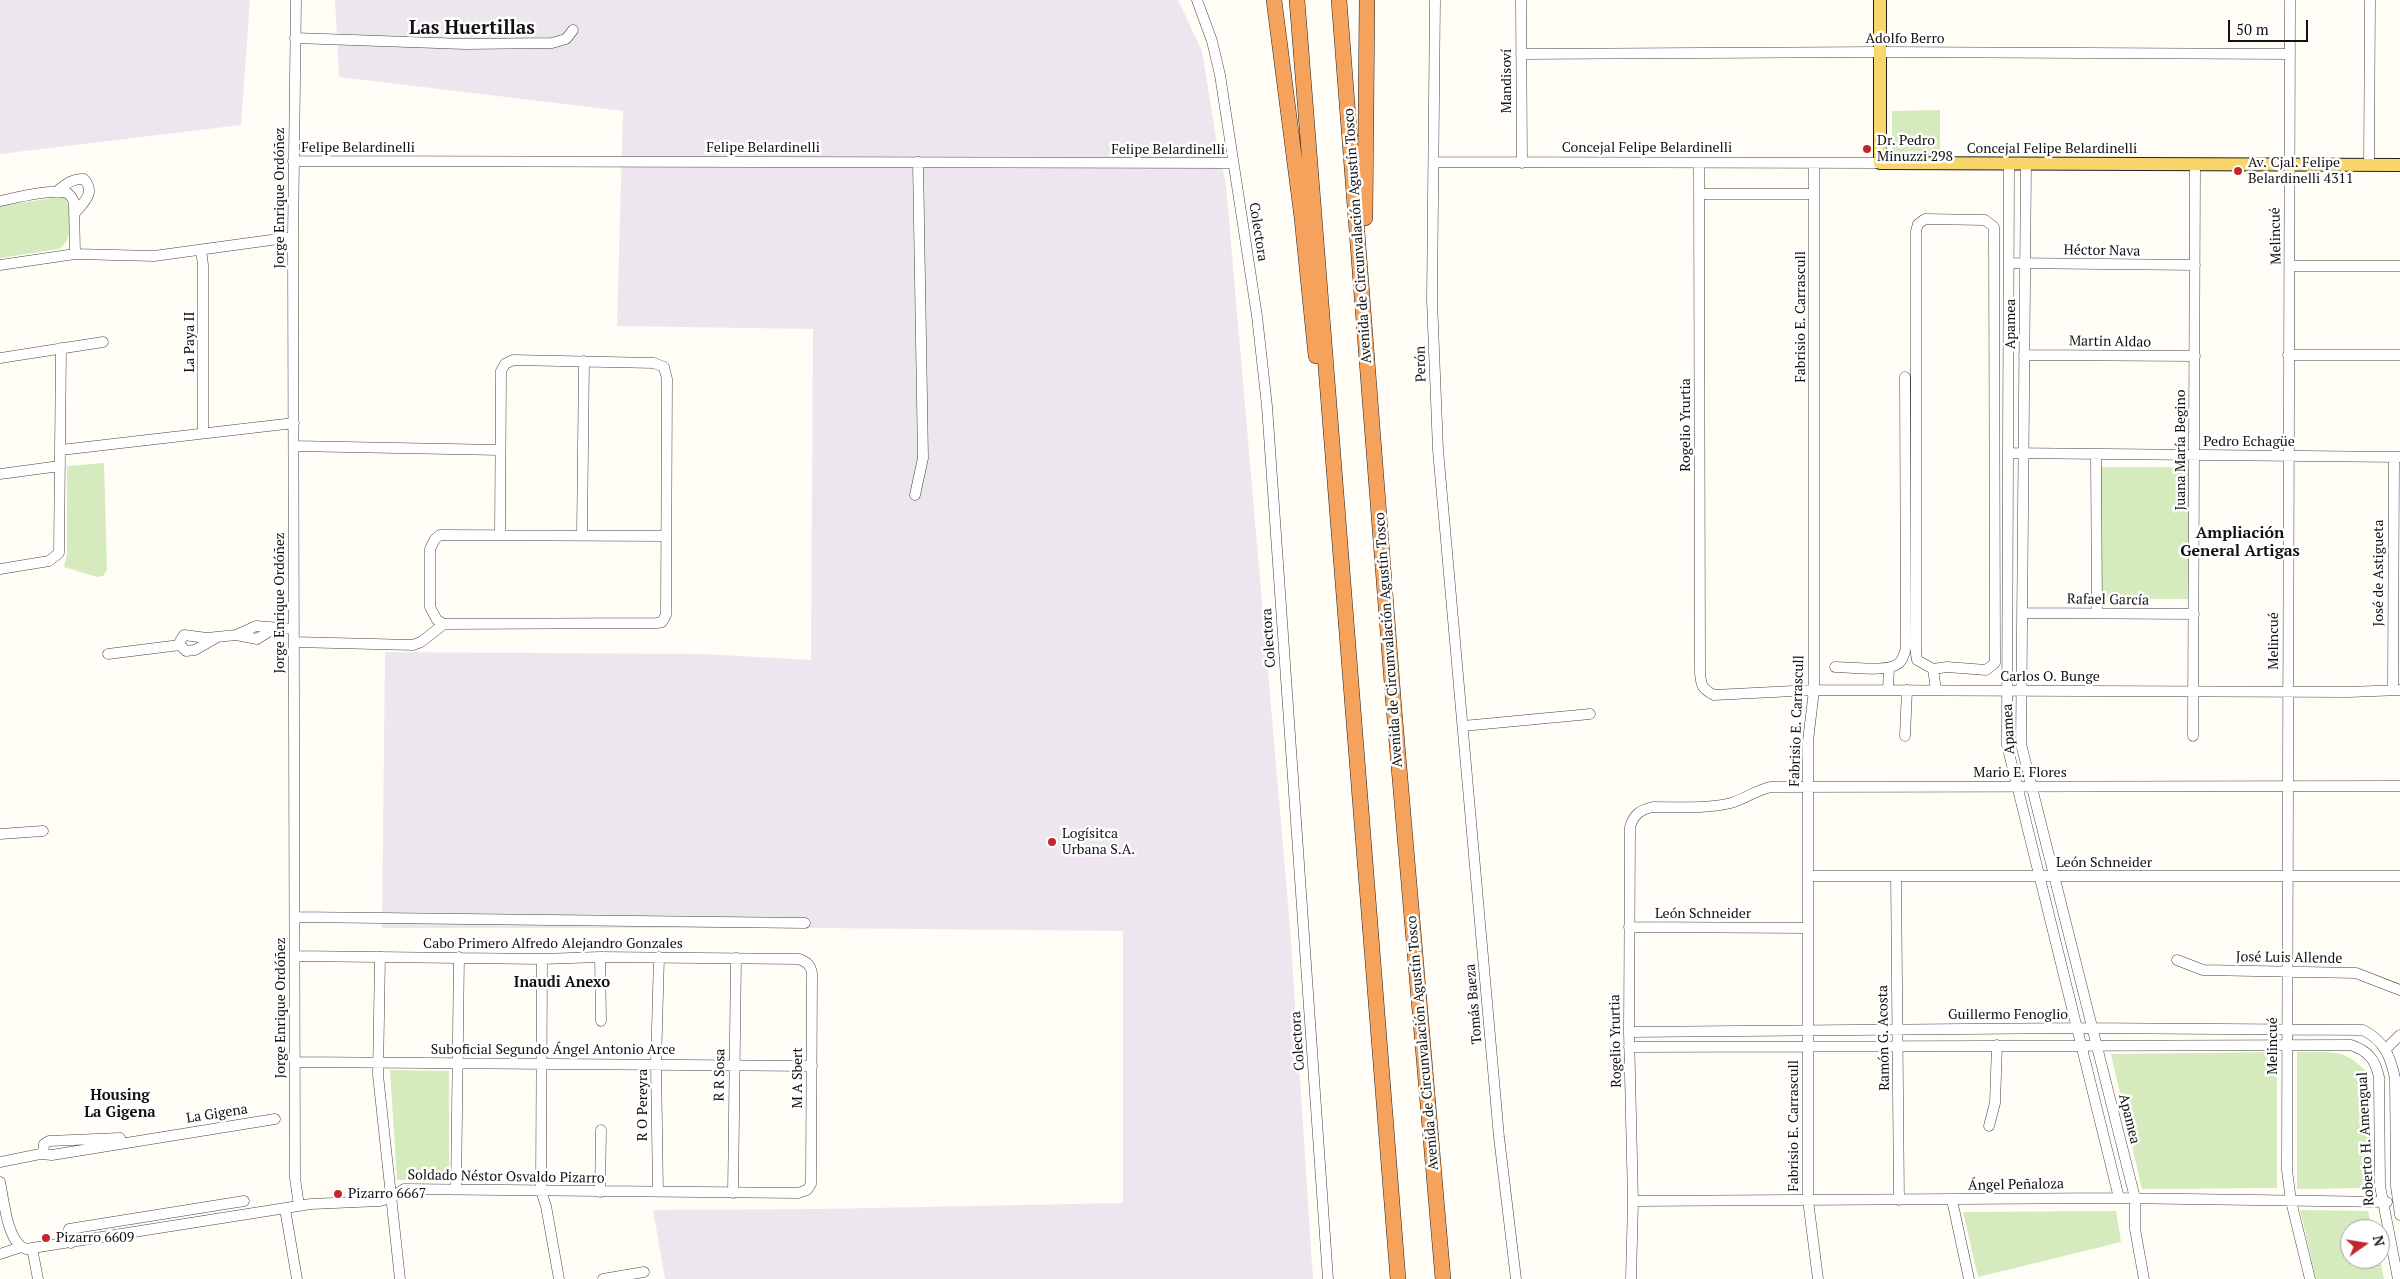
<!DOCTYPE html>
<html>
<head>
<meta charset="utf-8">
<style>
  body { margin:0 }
  #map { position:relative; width:2400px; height:1279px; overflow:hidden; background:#fffdf5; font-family:"PT Serif",serif }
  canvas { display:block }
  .north { position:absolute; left:2340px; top:1219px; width:50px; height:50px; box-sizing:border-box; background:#fff; border:1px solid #a0a0a0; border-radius:50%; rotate:77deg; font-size:14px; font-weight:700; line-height:20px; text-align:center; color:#111 }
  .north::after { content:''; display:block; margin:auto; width:18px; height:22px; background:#c4262e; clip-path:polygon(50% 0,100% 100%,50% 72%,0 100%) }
  .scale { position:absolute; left:2228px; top:20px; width:80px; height:22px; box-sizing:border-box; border:2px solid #111; border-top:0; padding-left:6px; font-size:15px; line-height:18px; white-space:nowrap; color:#111; -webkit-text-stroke:4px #fff; paint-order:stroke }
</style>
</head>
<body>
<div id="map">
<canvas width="2400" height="1279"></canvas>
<div class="north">N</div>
<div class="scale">50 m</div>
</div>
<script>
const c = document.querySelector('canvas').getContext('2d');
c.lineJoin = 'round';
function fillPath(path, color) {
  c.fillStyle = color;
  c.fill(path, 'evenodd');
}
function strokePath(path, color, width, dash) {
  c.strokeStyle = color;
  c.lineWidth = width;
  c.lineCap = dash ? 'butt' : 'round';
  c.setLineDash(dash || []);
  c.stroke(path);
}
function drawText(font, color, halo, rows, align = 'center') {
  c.font = font + ' "PT Serif",serif';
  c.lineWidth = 5;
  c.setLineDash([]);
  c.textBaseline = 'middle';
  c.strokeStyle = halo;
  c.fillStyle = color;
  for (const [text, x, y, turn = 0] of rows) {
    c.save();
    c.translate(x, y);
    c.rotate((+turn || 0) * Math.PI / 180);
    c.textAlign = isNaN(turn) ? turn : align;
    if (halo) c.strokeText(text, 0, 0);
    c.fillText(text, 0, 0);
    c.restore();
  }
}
fillPath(new Path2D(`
  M0,0H250L241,125L0,154Z
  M335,0H1178L1202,51L1216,138L1226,185L1290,927L1313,1279H665L653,1210L821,1209L1123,1203V931L819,928H382L385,652L703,654L811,660L813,329L617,326L623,111L339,77Z`), '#eee6ef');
fillPath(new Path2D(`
  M1940,110V156L1901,157L1892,150V111Z
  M59,197H64C74,208 73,242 59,249L0,258V206Z
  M104,463L107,570L103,576L97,577L64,567L67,553V466Z
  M2101,467H2190L2191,599H2101Z
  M2277,1052V1188L2142,1189L2111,1054Z
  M2297,1052C2331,1053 2343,1047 2368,1073V1188L2297,1189Z
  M390,1070L449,1071V1180H397Z
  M2300,1210L2368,1211L2372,1229H2350V1259H2380L2384,1279H2316Z
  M2116,1211L2121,1242L1978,1277L1963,1212Z`), '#d5ebbd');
const minor = new Path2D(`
  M296,0L293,237L295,1178L299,1206
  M1197,0L1212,41L1220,75L1257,316L1267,406L1328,1279
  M1435,0L1432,300L1438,450L1499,1137L1516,1279
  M1521,0L1522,163
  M2290,0L2287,1170L2291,1201L2310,1279
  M295,38L465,44L552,43L566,39L573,30
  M1521,54L1880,52L2290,54
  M293,161L1233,163
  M1434,162L1880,163
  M1699,163L1700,673C1701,685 1702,689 1714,695L1814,690L2349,692L2400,690
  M1814,163V690L1808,741V1200L1818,1279
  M2009,163L2007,745L2119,1198
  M2026,164L2021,744L2135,1198V1229L2144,1279
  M2369,165L2370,0
  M56,192C65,185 72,178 84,179C96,193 84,202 74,214
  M1699,194H1814
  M0,201C15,198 54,188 67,193C71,195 72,198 74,202L75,254
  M201,250L203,265V433
  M2009,263L2195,265
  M0,265L75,254L154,256L293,237
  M2291,266H2400
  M2024,355L2195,356
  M2288,355H2400
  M0,358L103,342
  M294,446L500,450
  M61,450L294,423
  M2008,453L2400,457
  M2096,456L2097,613
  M0,474L60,466
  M915,495L923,458L918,162
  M500,535L501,371L505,364L513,360L654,363L664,367L667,379L666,615L662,622L657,623L444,624L437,620L430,607V549L435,539L440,535L666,536
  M582,535L584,361
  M0,569L49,561L59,553L61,348
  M2022,613L2194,614
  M236,635L256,626L294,629
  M216,638L195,650L186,651L180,645V641L184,635L207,638L236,635L257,639L273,629
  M294,642L413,645L421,642L444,624
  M108,654L180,645
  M1835,667C1850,667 1884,672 1896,665C1903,662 1904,654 1906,648L1905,377
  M1933,669L1947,667L1986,670L1995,663L1994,227L1985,220L1925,219L1918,224L1916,231V654L1917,660L1933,669L1936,690
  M1888,690L1889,668
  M2393,690L2394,457
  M1463,726L1590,714
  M1905,736L1907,690
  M2193,736L2195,164
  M0,834L43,831
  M1808,876H2400
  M1896,876L1899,1200
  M296,917L805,923
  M1629,927L1808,928
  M380,957L378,1075L400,1279
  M600,957L601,1021
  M542,959L541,1191L546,1206L559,1279
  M2177,960L2203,970L2356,973L2400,990
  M1629,1032L2077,1028L2363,1030C2384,1041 2390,1055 2395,1078L2396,1186L2400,1215
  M1629,1047L2351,1045C2368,1051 2375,1059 2379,1077L2380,1186L2398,1279
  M2386,1049L2400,1035
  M295,1062L812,1066
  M1989,1126L1995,1103L1997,1045
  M43,1154L44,1144L49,1141L120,1138
  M0,1162L40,1154L52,1155L275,1119
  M0,1182C4,1200 7,1243 26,1249L311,1204L380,1201L391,1198L404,1189L798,1193L807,1190L811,1184L812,974C811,965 807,962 799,959L600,957L542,959L295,956
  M456,1190L459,957
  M600,1192L601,1130
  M658,1192L656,1064L659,957
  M733,1193L736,958
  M1952,1200L1969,1279
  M1633,1201L2119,1198L2387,1202
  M285,1209L297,1279
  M71,1243L69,1229L244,1201
  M32,1248L38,1279
  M0,1254L21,1247
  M603,1279L644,1272
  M1631,1279L1633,1201L1629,1032L1630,827C1634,814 1640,810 1653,807C1679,807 1706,809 1731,803C1745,799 1756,790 1771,787L2400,786`);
const major = new Path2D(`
  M1880,0V163L2400,165`);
const highway = new Path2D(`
  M1274,0L1302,218L1316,356
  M1297,0L1398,1279
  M1339,0L1394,709L1443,1279
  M1365,218L1367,0`);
strokePath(minor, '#444', 11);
strokePath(major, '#222', 14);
strokePath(highway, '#222', 16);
strokePath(minor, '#fff', 10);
strokePath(major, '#f9d66b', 12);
strokePath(highway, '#f5a25d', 15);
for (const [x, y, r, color] of [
  [1867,149,5,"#c4262e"],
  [2238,171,5,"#c4262e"],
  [1052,842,5,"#c4262e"],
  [338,1194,5,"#c4262e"],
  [46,1238,5,"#c4262e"]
]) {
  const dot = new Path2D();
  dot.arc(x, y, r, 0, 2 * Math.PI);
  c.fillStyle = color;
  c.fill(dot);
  strokePath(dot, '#fff', 2);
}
drawText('14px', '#111', '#fff', [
  ["Adolfo Berro",1905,39],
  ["Mandisoví",1507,81,-90],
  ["Felipe Belardinelli",358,148],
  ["Felipe Belardinelli",763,148],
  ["Concejal Felipe Belardinelli",1647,148],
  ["Concejal Felipe Belardinelli",2052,149],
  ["Felipe Belardinelli",1168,150],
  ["Jorge Enrique Ordóñez",280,198,-90],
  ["Colectora",1258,232,81],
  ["Avenida de Circunvalación Agustín Tosco",1358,236,-94],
  ["Melincué",2276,236,-91],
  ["Héctor Nava",2102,251,1],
  ["Fabrisio E. Carrascull",1801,317,-90],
  ["Apamea",2011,324,-90],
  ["La Paya II",190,342,-90],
  ["Martin Aldao",2110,342,1],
  ["Perón",1421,364,-92],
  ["Rogelio Yrurtia",1686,425,-90],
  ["Pedro Echagüe",2249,442],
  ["Juana María Begino",2181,450,-90],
  ["José de Astigueta",2379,573,-90],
  ["Rafael García",2108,600,1],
  ["Jorge Enrique Ordóñez",280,603,-90],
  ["Colectora",1269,638,-94],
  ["Avenida de Circunvalación Agustín Tosco",1389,640,-94],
  ["Melincué",2274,641,-90],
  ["Carlos O. Bunge",2050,677],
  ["Fabrisio E. Carrascull",1797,721,-88],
  ["Apamea",2009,729,-93],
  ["Mario E. Flores",2020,773],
  ["León Schneider",2104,863],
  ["León Schneider",1703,914],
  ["Cabo Primero Alfredo Alejandro Gonzales",553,944],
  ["José Luis Allende",2289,958,1],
  ["Tomás Baeza",1474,1004,-95],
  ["Jorge Enrique Ordóñez",281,1008,-90],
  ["Guillermo Fenoglio",2008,1015],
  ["Ramón G. Acosta",1884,1038,-91],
  ["Colectora",1298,1041,-94],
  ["Rogelio Yrurtia",1616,1041,-91],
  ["Avenida de Circunvalación Agustín Tosco",1423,1043,-95],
  ["Melincué",2273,1046,-90],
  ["Suboficial Segundo Ángel Antonio Arce",553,1050],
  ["R R Sosa",720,1075,-89],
  ["M A Sbert",798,1078,-90],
  ["R O Pereyra",643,1105,-90],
  ["La Gigena",217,1114,-9],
  ["Apamea",2129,1119,76],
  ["Fabrisio E. Carrascull",1794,1126,-90],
  ["Roberto H. Amengual",2366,1139,-93],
  ["Soldado Néstor Osvaldo Pizarro",506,1177,1],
  ["Ángel Peñaloza",2016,1185,-1]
]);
drawText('14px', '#111', '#fff', [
  ["Dr. Pedro",1877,141],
  ["Minuzzi 298",1877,157],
  ["Av. Cjal. Felipe",2248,163],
  ["Belardinelli 4311",2248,179],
  ["Logísitca",1062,834],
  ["Urbana S.A.",1062,850],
  ["Pizarro 6667",348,1194],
  ["Pizarro 6609",56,1238]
], 'left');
drawText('bold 15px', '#111', '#fff', [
  ["Inaudi Anexo",562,983],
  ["Housing",120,1096],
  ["La Gigena",120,1113]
]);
drawText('bold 16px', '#111', '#fff', [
  ["Ampliación",2240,533],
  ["General Artigas",2240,551]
]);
drawText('bold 19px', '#111', '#fff', [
  ["Las Huertillas",472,29]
]);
</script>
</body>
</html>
